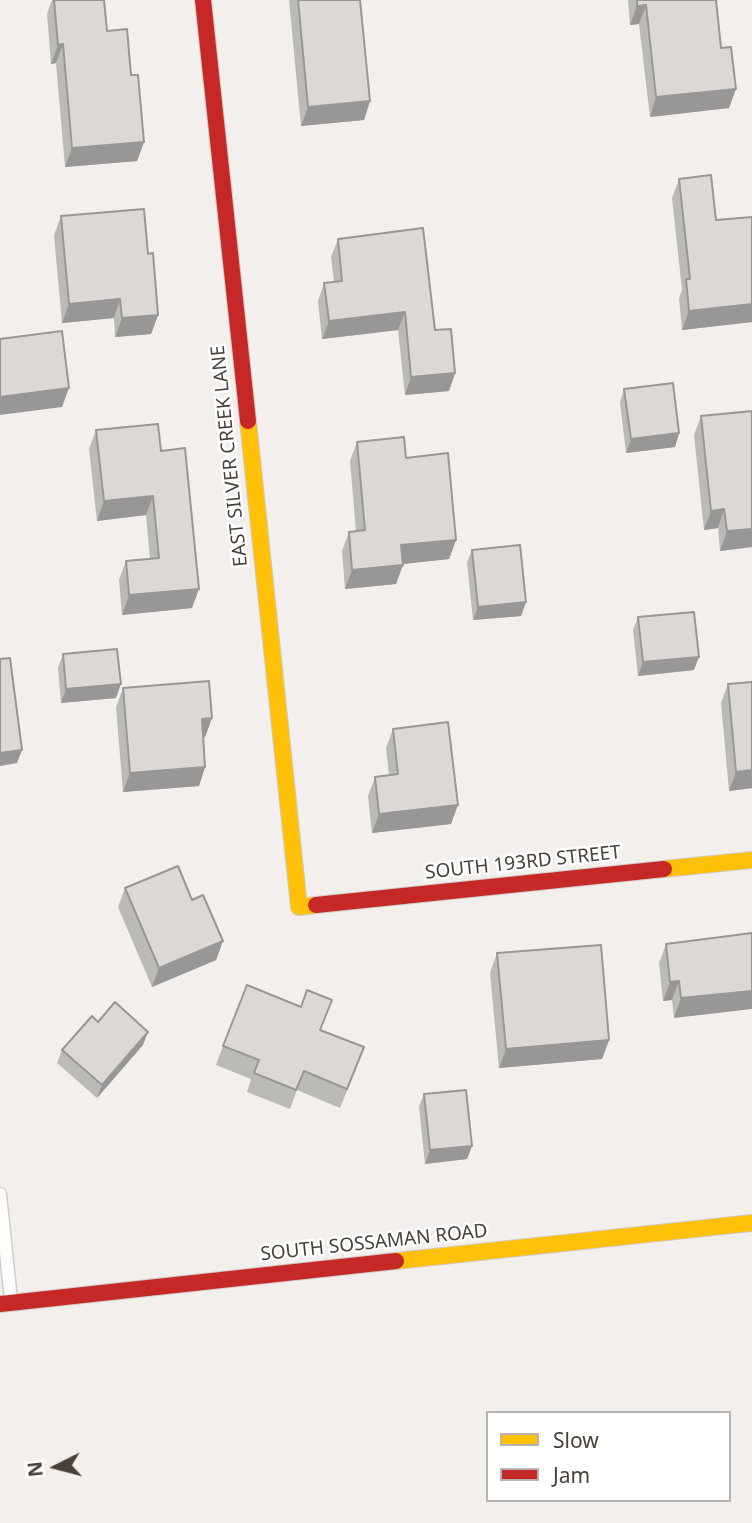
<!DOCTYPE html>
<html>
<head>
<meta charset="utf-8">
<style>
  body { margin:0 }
  #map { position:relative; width:752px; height:1523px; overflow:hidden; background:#f2efec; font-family:"Noto Sans",sans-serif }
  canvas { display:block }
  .legend { position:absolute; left:486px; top:1411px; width:245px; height:91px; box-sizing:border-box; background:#fff; border:2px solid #b6b3b0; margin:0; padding:9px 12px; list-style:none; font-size:21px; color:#484039 }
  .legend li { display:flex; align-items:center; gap:14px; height:35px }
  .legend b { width:35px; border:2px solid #b6b3b0 }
  .north { position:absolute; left:21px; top:1432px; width:70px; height:70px; -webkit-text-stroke:5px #fff; paint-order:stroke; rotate:264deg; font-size:19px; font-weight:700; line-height:28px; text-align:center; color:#484039 }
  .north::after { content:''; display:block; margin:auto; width:24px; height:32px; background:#484039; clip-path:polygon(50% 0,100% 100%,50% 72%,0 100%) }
</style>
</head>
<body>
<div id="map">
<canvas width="752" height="1523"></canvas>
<ul class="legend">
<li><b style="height:9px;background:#ffc107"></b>Slow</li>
<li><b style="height:9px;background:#c62828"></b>Jam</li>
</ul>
<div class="north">N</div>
</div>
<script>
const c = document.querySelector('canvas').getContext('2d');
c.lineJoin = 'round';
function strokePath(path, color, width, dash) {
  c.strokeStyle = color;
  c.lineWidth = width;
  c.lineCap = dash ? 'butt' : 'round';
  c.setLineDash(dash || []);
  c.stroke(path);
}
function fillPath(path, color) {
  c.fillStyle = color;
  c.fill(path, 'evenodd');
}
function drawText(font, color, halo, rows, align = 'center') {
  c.font = font + ' "Noto Sans",sans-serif';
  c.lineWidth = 5;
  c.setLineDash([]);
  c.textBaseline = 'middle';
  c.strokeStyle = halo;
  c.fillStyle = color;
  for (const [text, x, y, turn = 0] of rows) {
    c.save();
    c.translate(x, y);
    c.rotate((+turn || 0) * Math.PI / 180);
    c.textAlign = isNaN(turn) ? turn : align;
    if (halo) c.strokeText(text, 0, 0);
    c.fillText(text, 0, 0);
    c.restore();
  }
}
const lane = new Path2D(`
  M0,1194L11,1300`);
const slow = new Path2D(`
  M248,421L299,907L316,905
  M664,869L752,860
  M396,1261L752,1223`);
const jam = new Path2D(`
  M203,0L248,421
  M316,905L664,869
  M0,1304L396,1261`);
strokePath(lane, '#d0cdca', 15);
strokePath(slow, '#d0cbc3', 18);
strokePath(jam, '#d0cbc3', 18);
strokePath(lane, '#fdfdfc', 12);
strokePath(slow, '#ffc107', 16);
strokePath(jam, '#c62828', 16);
fillPath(new Path2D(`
  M52,0H104L107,31L131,75L144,142L137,161L65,167L56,63L51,64L47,14Z
  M289,0H360L370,101L364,120L301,126Z
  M628,0H716L729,108L650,117L639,24L630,25Z
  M679,179L716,220L752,217V322L682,330L679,298L682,290L672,198Z
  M61,216L148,254L158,315L151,334L115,337L114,318L62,323L54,235Z
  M338,239L435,330L455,373L449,391L405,395L398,330L322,339L318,301L324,283L334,282L331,257Z
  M624,389L679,433L675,447L626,453L620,402Z
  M701,416L752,547L720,551L718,528L704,530L694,435Z
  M96,430L161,451L192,608L122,615L119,580L126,561L150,559L146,515L97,521L89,449Z
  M357,442L406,458L456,540L449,559L403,564L396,584L345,589L342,551L349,532L356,531L350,461Z
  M472,550L526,602L521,616L473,620L467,563Z
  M638,617L694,670L638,676L633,630Z
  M63,654L116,698L61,703L58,668Z
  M752,682V788L729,791L721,703L728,684Z
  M123,688L212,718L205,737H203L205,767L199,786L123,792L116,707Z
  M393,729L451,824L372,833L368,796L375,777L389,775L386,748Z
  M125,888L192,900L223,941L216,960L152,987L118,907Z
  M752,933L674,1018L672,1000L663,1001L659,963L666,944Z
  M497,953L609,1040L602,1059L499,1068L490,973Z
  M98,1022L143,1045L97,1098L57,1063L62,1050Z
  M321,1030L357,1066L340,1108L297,1090L290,1109L247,1092L251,1079L216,1065L223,1046Z
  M424,1094L472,1146L467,1159L425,1164L419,1107Z`), '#bcbab7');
fillPath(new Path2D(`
  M646,5L639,24L630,25L637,6Z
  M63,44L56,63L51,64L58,45Z
  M736,89L729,108L650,117L656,97Z
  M370,101L364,120L301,126L308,107Z
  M144,142L137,161L65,167L72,148Z
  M120,299L114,318L62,323L69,304Z
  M752,304V322L682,330L689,311Z
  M405,312L398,330L322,339L329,321Z
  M158,315L151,334L115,337L122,318Z
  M455,373L449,391L405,395L411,377Z
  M69,388L62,407L0,415V397Z
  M679,433L675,447L626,453L631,439Z
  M153,496L146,515L97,521L104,501Z
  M724,509L718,528L704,530L711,511Z
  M752,529V547L720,551L727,531Z
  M456,540L449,559L394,565L401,545Z
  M403,565L396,584L345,589L352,570Z
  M199,589L192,608L122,615L129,595Z
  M526,602L521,616L473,620L478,607Z
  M699,657L694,670L638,676L643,662Z
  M121,684L116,698L61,703L66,689Z
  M212,718L205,737L195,738L202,719Z
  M22,750L17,763L0,766V753Z
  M205,767L199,786L123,792L130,773Z
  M752,770V788L729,791L736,772Z
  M458,805L451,824L372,833L379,814Z
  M223,941L216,960L152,987L159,968Z
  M679,981L672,1000L663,1001L670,982Z
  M752,991V1009L674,1018L681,998Z
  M148,1032L143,1045L97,1098L102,1085Z
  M609,1040L602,1059L499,1068L506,1049Z
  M472,1146L467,1159L425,1164L430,1150Z`), '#999795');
const building = new Path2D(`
  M54,0H104L107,31L127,29L131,75H138L144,142L72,148L63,44L58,45Z
  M298,0H360L370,101L308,107Z
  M637,0H716L721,48L731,47L736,89L656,97L646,5L637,6Z
  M711,175L716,220L752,217V304L689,311L686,279H690L679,179Z
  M144,209L148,254L153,253L158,315L122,318L120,299L69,304L61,216Z
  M423,228L435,330L451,329L455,373L411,377L405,312L329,321L324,283L342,281L338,239Z
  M62,331L69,388L0,397V339Z
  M673,383L679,433L631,439L624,389Z
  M752,411V529L727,531L724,509L711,511L701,416Z
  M158,424L161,451L185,448L199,589L129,595L126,561L159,558L153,496L104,501L96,430Z
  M404,437L406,458L448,453L456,540L401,545L403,565L352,570L349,532L365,530L357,442Z
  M520,545L526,602L478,607L472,550Z
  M694,612L699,657L643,662L638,617Z
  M117,649L121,684L66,689L63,654Z
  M10,658L22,750L0,753V659Z
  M209,681L212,718L202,719L205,767L130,773L123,688Z
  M752,682V770L736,772L728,684Z
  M448,722L458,805L379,814L375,777L398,774L393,729Z
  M178,866L192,900L203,895L223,941L159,968L125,888Z
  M752,933V991L681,998L679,981L670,982L666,944Z
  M601,945L609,1040L506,1049L497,953Z
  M247,985L301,1007L307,990L332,1000L320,1030L364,1047L347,1089L304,1071L296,1090L254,1073L259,1060L223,1046Z
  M115,1002L148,1032L102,1085L62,1050L92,1016L98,1022Z
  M466,1090L472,1146L430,1150L424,1094Z`);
fillPath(building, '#dbd8d5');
strokePath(building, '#999795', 2);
drawText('19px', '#484039', '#fff', [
  ["EAST SILVER CREEK LANE",230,456,-96],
  ["SOUTH 193RD STREET",523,863,-6],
  ["SOUTH SOSSAMAN ROAD",374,1243,-6]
]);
</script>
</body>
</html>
